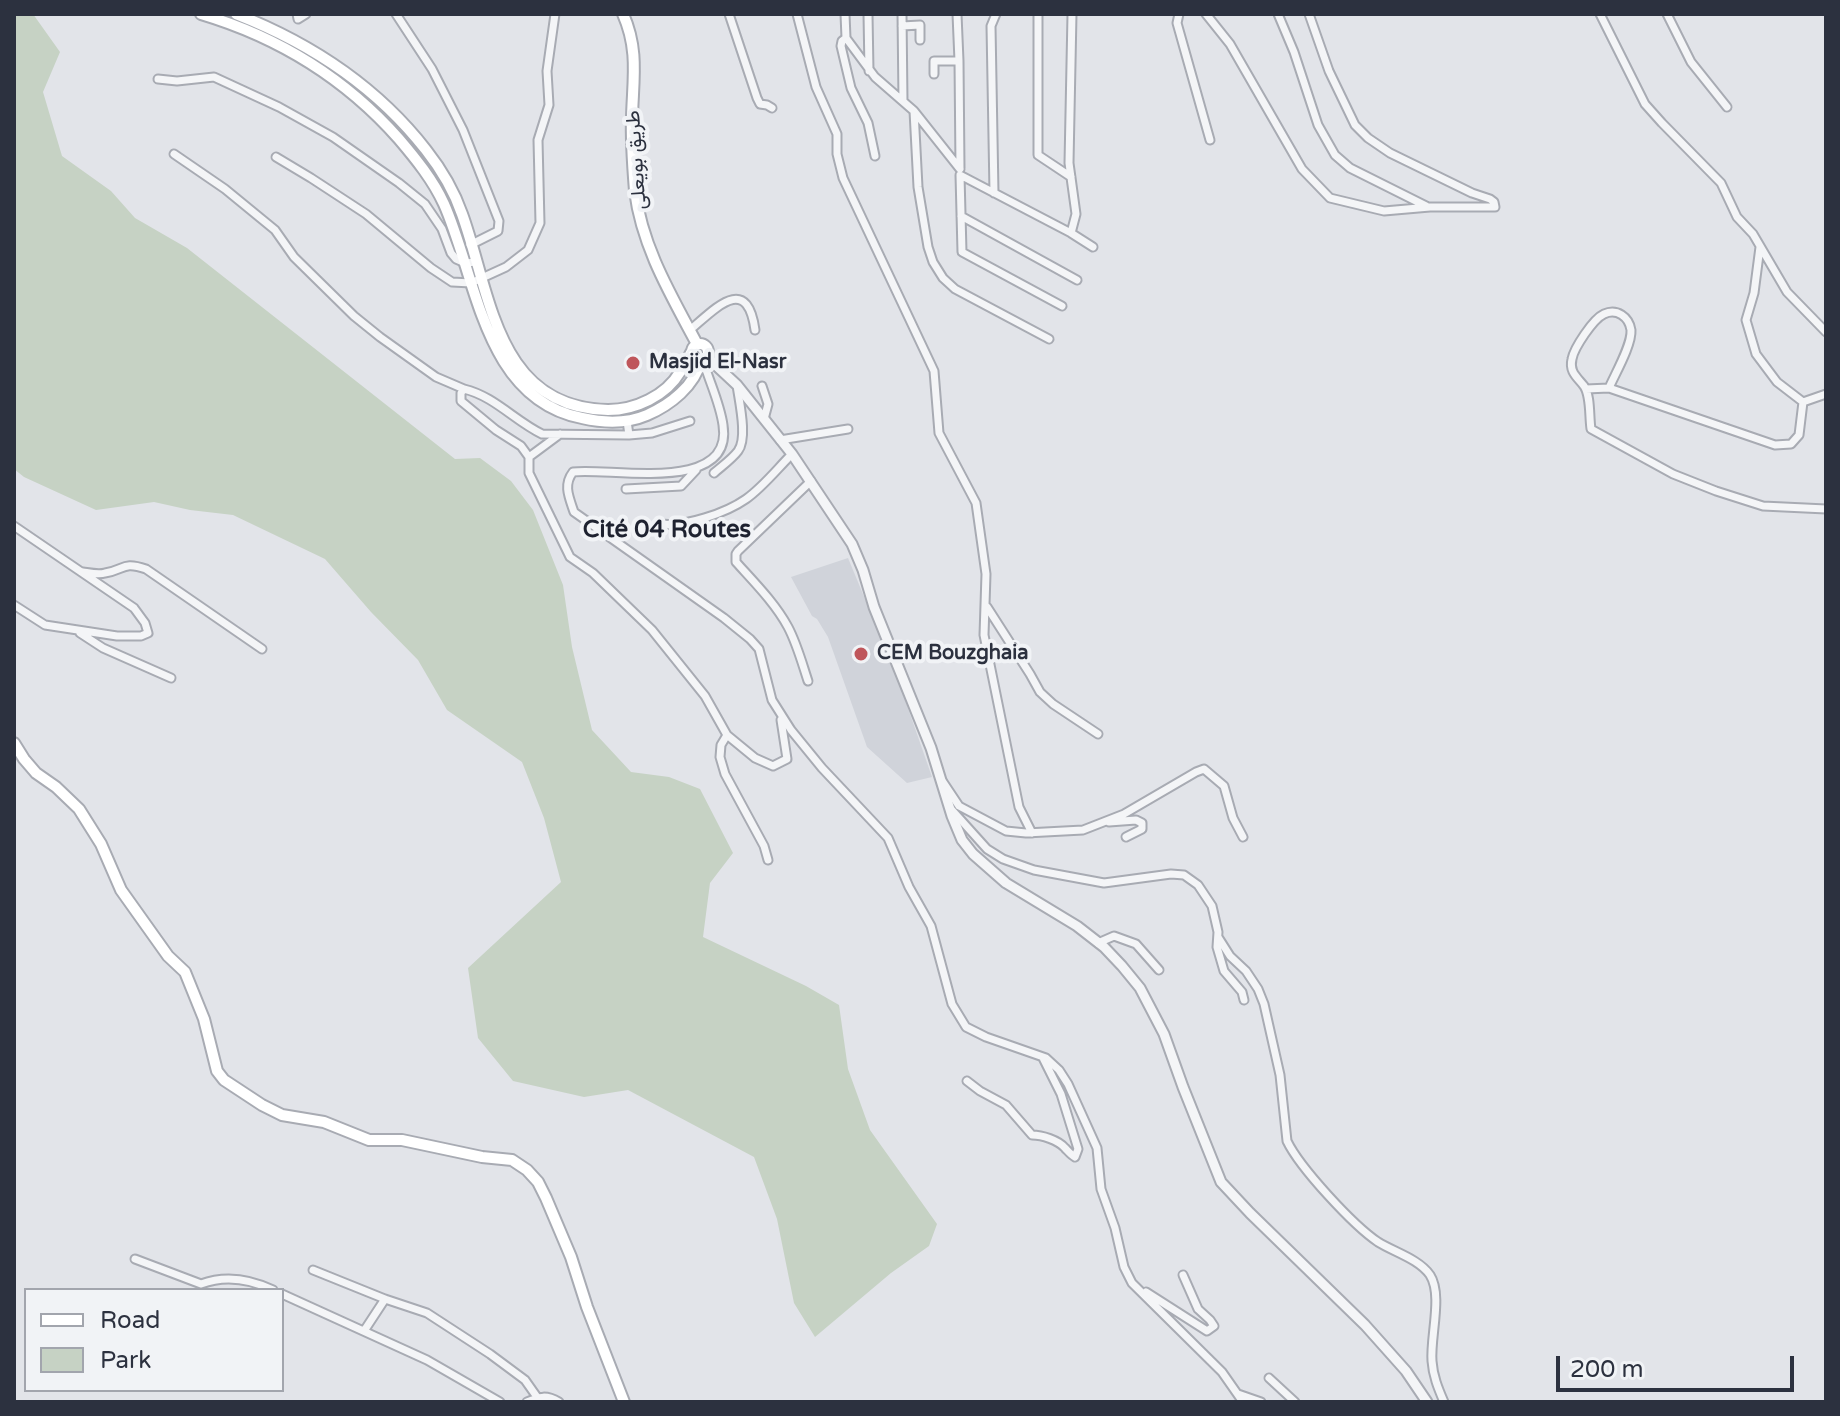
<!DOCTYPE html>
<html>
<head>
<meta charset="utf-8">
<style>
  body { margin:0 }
  #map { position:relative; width:1840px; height:1416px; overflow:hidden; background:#e2e4e9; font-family:"Varela Round",sans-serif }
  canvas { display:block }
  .frame { position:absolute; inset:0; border:16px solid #2c313f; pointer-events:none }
  .legend { position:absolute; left:24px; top:1288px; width:260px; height:104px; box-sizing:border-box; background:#f1f3f6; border:2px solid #a2a5ad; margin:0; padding:10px 14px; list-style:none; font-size:24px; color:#2c313f }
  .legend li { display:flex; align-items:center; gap:16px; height:40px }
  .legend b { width:40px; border:2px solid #a2a5ad }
  .scale { position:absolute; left:1556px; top:1356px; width:238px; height:36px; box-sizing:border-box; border:4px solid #2c313f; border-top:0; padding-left:10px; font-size:24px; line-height:28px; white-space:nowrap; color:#2c313f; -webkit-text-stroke:6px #f1f3f6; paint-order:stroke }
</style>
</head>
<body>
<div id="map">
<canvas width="1840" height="1416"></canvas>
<div class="frame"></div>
<ul class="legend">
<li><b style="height:10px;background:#fff"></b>Road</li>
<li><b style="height:22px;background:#c6d2c4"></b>Park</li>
</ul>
<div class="scale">200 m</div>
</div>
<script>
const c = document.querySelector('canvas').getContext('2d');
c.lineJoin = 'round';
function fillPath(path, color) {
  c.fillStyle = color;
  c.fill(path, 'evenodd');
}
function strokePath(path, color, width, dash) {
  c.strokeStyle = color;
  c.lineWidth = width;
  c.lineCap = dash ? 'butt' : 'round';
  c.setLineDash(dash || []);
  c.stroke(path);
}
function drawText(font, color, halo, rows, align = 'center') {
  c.font = font + ' "Varela Round",Vazirmatn,sans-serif';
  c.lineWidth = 8;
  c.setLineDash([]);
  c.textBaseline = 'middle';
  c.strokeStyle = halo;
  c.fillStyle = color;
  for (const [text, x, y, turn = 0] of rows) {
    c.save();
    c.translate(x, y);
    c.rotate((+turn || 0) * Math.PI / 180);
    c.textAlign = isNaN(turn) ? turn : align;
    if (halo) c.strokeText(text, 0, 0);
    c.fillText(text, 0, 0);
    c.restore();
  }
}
fillPath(new Path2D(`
  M848,558L895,671L932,777L907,783L867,747L828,637L817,619L812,616L791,577Z`), '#d0d3da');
fillPath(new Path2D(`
  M14,14H33L60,52L43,92L62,156L111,191L135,218L187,248L455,459L480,458L511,481L533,510L563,585L572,647L592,730L631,772L669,777L700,789L733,853L710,883L703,937L806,986L839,1005L848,1069L870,1130L937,1224L929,1246L891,1273L815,1337L794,1303L777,1219L754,1157L628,1090L584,1097L513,1081L478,1038L468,968L561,882L544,818L522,762L447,710L418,660L371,612L325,559L233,515L190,510L154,502L96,510L24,477L14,469Z`), '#c6d2c4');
const minor = new Path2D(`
  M297,14L298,19L306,14
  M396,14L432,69L463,130L499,221L498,231L470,245
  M729,14L757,98L760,104L767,105L772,108
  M797,14L816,87L837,134V154L843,178L934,371L939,433L976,503L986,574L984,635L1019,807L1032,833
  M845,14L846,38L875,77L914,111
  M868,14L869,71
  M902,14L903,101
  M957,14L959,61L960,168
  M1038,14V155L1071,177
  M1179,14L1177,23L1210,140
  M1206,14L1230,44L1302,169L1330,198L1384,211L1430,207H1495
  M1278,14L1294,52L1318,125L1335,155L1350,168L1426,206
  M1309,14L1329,71L1355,125L1368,138L1390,153L1472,193L1490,199L1494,202L1495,207
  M1600,14L1645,104L1662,123L1721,183L1737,217L1753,234L1787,292L1826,332
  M1667,14L1691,62L1727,107
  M902,26L920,25V40
  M846,38L842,41L841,46L851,88L868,123L875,156
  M934,74V61H959
  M158,79L177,81L214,77L279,107L333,137L399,183L425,204L442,229L451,253L456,259L465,263L477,262
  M174,154L225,189L275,230L294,257L354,316L380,337L436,377L464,389
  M276,157L311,178L366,214L431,268L452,282L471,283L506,267L528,250L540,223L538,140L549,105L547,71L555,14
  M960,169L914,111L918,187L928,247L933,262L943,278L955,289L1049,339
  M994,193L991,26L996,14
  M961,216L1077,280
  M1071,233L1093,247
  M1760,247L1754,293L1746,320L1756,354L1777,382L1803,402
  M1062,306L962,252L960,175L1071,233L1076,214L1069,163L1072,14
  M690,330C715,309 747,273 755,330
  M703,360C709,381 720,403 723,425C734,495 609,467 573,472C563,485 569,497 574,512L724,618L750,639L759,649L772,700L791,730L822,768L888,838L909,887L931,926L952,1004L966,1027L986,1037L1046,1058L1059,1070L1068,1084L1097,1148L1101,1189L1115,1228L1124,1267L1132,1283L1222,1372L1243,1402
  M762,386L768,404L764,419
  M1609,388C1615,374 1632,345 1631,330C1629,317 1617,308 1604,314C1593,319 1574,348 1572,359C1569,372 1577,377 1584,386C1591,396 1589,416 1591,429L1673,474L1716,491L1763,506L1826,509
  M1586,389L1609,388L1775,445L1791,444L1799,435L1803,402L1826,394
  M627,421L629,435L542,434C515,421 494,396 464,389L461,393V401L496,430L521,446L529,457V473L570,557L593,573L652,630L705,696L727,735L755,758L773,766L787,759L781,720
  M629,435L652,433L690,421
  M780,440L848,429
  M529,457L560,434
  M714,473C722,466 732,459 738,451C748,438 739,401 737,385
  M626,489L681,486L696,470
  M661,524C685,527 726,513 746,499C763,487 777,469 792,454
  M14,526L134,608L145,623L148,633L141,636H117L45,625L14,605
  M83,572C90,573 99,575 105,573C125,570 122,561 146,569L262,649
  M987,607L1030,674L1040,692L1053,704L1098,734
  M80,633L103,648L171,678
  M808,681C802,663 797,644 788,627C775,603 754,582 736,562V554L738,551L811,481
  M727,735L721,745L720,757L725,774L764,846L768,860
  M943,782L959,806L1006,831L1026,833L1083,830L1124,814L1196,772L1204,769L1224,786L1233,818L1243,837
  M951,809L987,849L1003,859L1034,870L1104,883L1171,874L1184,875L1198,885L1212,906L1218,932L1217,947L1224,971L1242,992L1244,1000
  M1109,822L1136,820L1142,823V829L1126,837
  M1218,937L1230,956L1246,971L1258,989L1264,1004L1280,1075L1287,1141C1300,1168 1353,1225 1378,1242C1394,1252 1419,1259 1430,1275C1443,1295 1430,1337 1432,1361C1433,1376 1438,1388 1444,1402
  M1098,943L1114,936L1136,944L1159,970
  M967,1081L980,1091L1006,1105L1032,1135C1042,1135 1058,1140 1065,1148C1068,1151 1071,1155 1075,1157L1078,1149L1061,1094L1043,1058
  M135,1259L201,1284C225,1275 250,1279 273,1290
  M313,1270L385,1299L427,1313L490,1354L525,1380L537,1397
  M1146,1292L1207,1331L1214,1326L1210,1320L1198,1309L1183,1275
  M282,1294L427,1360L500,1402
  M364,1331L385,1299
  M1269,1378L1295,1402
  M1238,1394L1261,1402
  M527,1402C540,1396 547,1395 559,1402`);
const tertiary = new Path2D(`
  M707,357L737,385L792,454L852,544L863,570L874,607L931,748L952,816L962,840L973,854L1006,883L1077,926L1104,947L1122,966L1140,988L1164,1034L1183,1087L1221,1182L1250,1213L1365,1325L1406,1371L1427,1402`);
const secondary = new Path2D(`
  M201,14C278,37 346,79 399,139C416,159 433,180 444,204C477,278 484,399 582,418C604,423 626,424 647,415C670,405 695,386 701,360
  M236,14C310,43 377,87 426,150C441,169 454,191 462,214C491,294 496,408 608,410C635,410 666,396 680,372C685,366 688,358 692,351
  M623,14C639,50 633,79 632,117C631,141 633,166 635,191C642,247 671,295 697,344
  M692 352a8 8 0 1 1 16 0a8 8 0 1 1-16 0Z
  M14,743L24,759L36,773L56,787L79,809L101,844L121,890L168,956L185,972L204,1019L217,1071L224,1080L262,1105L282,1115L324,1122L369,1140H402L482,1157L512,1160L527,1170L538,1182L546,1198L571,1257L587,1307L624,1402`);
strokePath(minor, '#a8abb3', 11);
strokePath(tertiary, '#a8abb3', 13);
strokePath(secondary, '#a8abb3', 14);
strokePath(minor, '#f4f5f7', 7);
strokePath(tertiary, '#f4f5f7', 9);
strokePath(secondary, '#fff', 10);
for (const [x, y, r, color] of [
  [633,363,8,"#bf565b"],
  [861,654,8,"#bf565b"]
]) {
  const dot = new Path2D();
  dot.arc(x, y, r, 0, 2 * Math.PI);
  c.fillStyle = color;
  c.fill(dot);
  strokePath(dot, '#f1f3f6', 3);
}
drawText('20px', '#2c313f', '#f1f3f6', [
  ["طريق بويعلى",637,160,-94]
]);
drawText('bold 20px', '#2c313f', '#f1f3f6', [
  ["Masjid El-Nasr",649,363],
  ["CEM Bouzghaia",877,654]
], 'left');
drawText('bold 24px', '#1e2230', '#f1f3f6', [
  ["Cité 04 Routes",667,531]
]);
</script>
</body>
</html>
